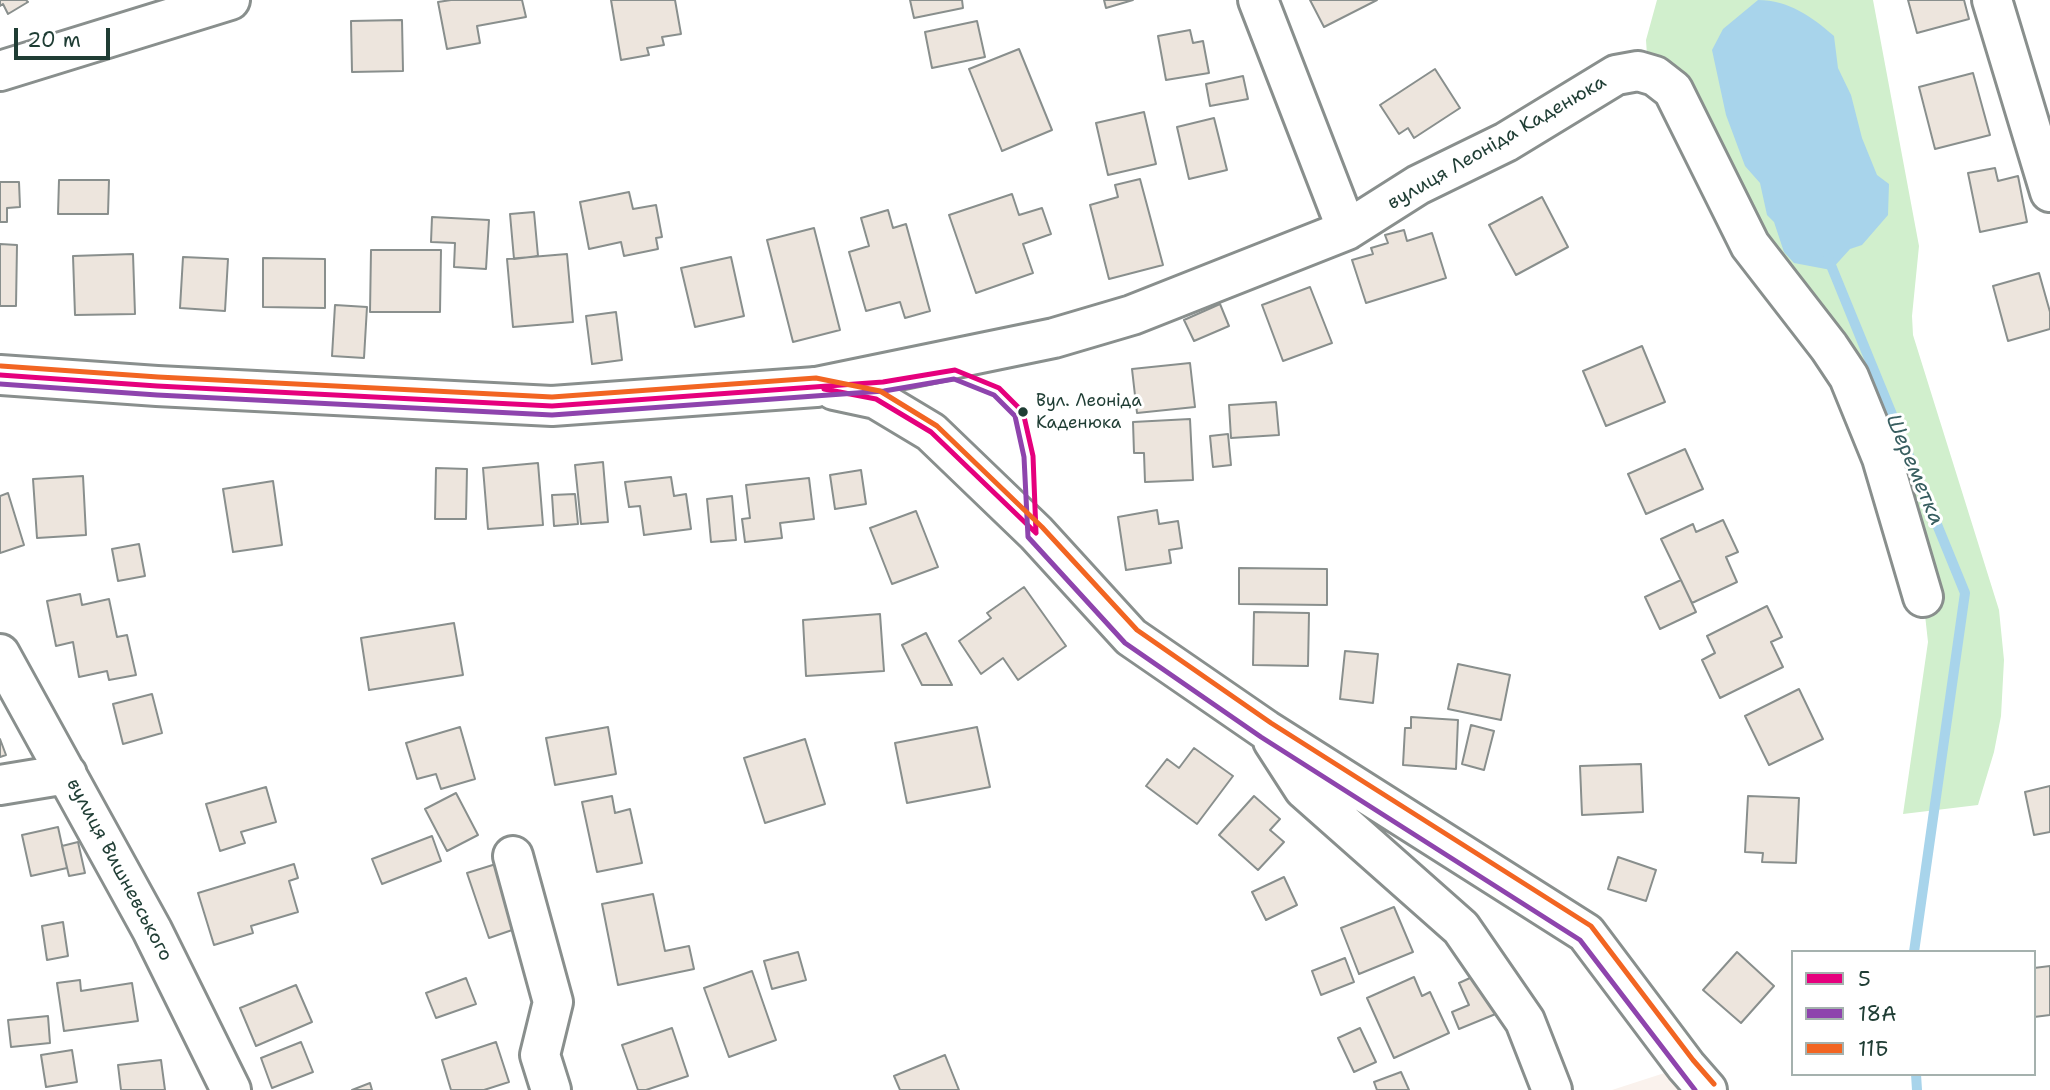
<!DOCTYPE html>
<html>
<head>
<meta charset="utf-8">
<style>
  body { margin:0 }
  #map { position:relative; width:2050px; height:1090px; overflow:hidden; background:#fff; font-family:"Shantell Sans",sans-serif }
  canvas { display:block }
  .legend { position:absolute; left:1791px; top:950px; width:245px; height:126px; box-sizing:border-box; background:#fff; border:2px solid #a5b1ae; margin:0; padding:9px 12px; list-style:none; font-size:21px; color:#1f3d34 }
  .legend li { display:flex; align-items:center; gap:14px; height:35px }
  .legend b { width:35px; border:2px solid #a5b1ae }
  .scale { position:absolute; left:14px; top:28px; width:96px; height:32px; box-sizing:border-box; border:4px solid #1f3d34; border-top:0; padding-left:9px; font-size:21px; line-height:24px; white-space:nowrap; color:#1f3d34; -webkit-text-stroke:5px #fff; paint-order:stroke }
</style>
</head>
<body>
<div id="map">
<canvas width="2050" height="1090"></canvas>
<ul class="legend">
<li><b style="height:9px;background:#e5007d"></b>5</li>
<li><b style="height:9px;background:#8e44ad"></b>18А</li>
<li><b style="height:9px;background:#f26522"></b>11Б</li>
</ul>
<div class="scale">20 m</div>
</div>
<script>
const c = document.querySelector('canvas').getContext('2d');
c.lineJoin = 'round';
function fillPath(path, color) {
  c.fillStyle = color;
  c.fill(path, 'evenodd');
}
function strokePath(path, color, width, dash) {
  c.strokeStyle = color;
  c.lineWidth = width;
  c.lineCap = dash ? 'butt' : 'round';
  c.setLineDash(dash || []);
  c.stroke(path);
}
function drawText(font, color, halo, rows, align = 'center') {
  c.font = font + ' "Shantell Sans",sans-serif';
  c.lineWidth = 6;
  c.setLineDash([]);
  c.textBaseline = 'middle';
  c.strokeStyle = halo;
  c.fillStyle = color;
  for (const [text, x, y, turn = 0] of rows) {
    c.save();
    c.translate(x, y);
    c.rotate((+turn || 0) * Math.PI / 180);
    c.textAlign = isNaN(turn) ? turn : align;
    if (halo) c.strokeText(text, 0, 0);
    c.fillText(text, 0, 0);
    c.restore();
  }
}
fillPath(new Path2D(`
  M1686,1066L1707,1090H1612Z`), '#faf2ed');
fillPath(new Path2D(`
  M1657,0H1873L1919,246L1912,316L1913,335L1999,610L2004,660L2001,716L1994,752L1978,805L1903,814L1928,642L1923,597L1882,458L1647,55L1646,40Z`), '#d1efcd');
fillPath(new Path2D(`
  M1758,0C1789,0 1812,17 1834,36L1838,68L1851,95L1862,138L1877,175L1889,184L1888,215L1862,245L1850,249L1831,270L1794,263L1784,252L1774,222L1767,215L1760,183L1745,166L1726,115L1712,50L1723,29Z`), '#a8d4eb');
strokePath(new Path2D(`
  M1828,258L1965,593L1914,952
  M1916,1074L1917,1090`), '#a8d4eb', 10);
const building = new Path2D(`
  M0,0H26L28,2L8,14L3,4L0,6Z
  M451,0H522L526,17L477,26L480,43L447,49L438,2Z
  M611,0H675L681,34L662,37L664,45L647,48L649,55L621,60Z
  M910,0H962L963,8L914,18Z
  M1104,0H1133L1106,8Z
  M1310,0H1377L1324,27Z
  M1908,0H1964L1969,19L1917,33Z
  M402,20L403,71L352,72L351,21Z
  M977,21L985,57L932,68L925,32Z
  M1190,30L1193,43L1203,41L1209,73L1166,80L1158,36Z
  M1019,49L1052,130L1002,151L969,69Z
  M1435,69L1460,108L1414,138L1408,128L1399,134L1380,105Z
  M1973,73L1990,135L1935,149L1919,87Z
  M1243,76L1248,99L1210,106L1206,84Z
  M1144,112L1156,164L1108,175L1096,123Z
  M1214,118L1227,170L1189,179L1177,127Z
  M1995,168L1998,181L2018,176L2027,222L1980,232L1968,173Z
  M1140,179L1163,265L1109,279L1090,205L1118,197L1115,185Z
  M59,180H109L108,214H58Z
  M0,182H19L20,207L7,208V222H0Z
  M629,192L633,209L656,205L662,237L656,238L658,249L624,256L621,242L589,249L580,202Z
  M1012,194L1019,215L1042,208L1051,234L1023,244L1033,273L976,293L949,215Z
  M1542,197L1568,247L1516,275L1489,225Z
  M888,210L893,228L906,224L930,311L905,318L900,302L866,311L849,252L869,246L861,218Z
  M534,212L538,256L514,259L510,214Z
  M432,217L489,220L486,269L454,267L455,243L431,242Z
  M814,228L840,330L793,342L767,240Z
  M1404,230L1407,241L1432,233L1446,278L1366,303L1352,260L1373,254L1371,248L1388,243L1385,235Z
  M0,244L17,245L16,306H0Z
  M371,250H441L440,312H370Z
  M133,254L135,314L75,315L73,256Z
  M567,254L573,322L513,327L507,259Z
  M183,257L228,259L225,311L180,308Z
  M731,257L744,316L695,327L681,268Z
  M263,258L325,259V308L263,307Z
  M2039,273L2050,312V329L2008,341L1993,286Z
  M1310,287L1332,343L1283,361L1262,305Z
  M1220,304L1229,326L1194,341L1184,320Z
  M335,305L367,307L364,358L332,356Z
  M616,312L622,360L592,364L586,316Z
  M1642,346L1665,402L1606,426L1583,371Z
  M1190,363L1195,407L1137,413L1132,369Z
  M1276,402L1279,435L1231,438L1229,405Z
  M1190,419L1193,480L1145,482L1144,453H1134L1133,422Z
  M1228,434L1231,465L1213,467L1210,436Z
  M1685,449L1703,489L1646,514L1628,474Z
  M603,462L608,522L581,524L575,465Z
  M538,463L543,525L488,529L483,468Z
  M436,468L467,469L466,519H435Z
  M861,470L866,504L835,509L830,475Z
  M83,476L86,535L37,538L33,479Z
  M671,477L674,496L686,494L691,529L644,535L640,506L629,507L625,482Z
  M809,478L814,519L780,523L782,538L745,542L742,519L750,518L746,485Z
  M273,481L282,545L233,552L223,489Z
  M8,493L24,545L0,553V496Z
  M575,494L578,524L554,526L552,495Z
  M732,496L736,540L711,542L707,499Z
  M1157,510L1159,524L1178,521L1182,548L1169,550L1171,563L1126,570L1118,517Z
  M916,511L938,567L892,584L870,528Z
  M1723,520L1738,552L1726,557L1737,582L1692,603L1661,539L1693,524L1696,532Z
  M139,544L145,576L118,581L112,549Z
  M1239,568L1327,569V605L1239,604Z
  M1681,580L1696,612L1660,629L1645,597Z
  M1024,587L1066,646L1018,680L1003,658L981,674L959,641L991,618L987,613Z
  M80,594L82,605L109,599L117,637L127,635L136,675L109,680L107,671L79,677L73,642L56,646L47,601Z
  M1767,606L1782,637L1771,642L1783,667L1720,698L1702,660L1715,653L1707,636Z
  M1254,612L1309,613L1308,666L1253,665Z
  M880,614L884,671L806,676L803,620Z
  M454,623L463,675L369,690L361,638Z
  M926,633L952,685H922L902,645Z
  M1345,651L1378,654L1373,703L1340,699Z
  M1458,664L1510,675L1501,720L1448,709Z
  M1799,689L1823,739L1769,765L1745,716Z
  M152,694L162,733L123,744L113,704Z
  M1411,717L1458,720L1456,769L1403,765L1405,728H1411Z
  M1471,725L1494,731L1484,770L1462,764Z
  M460,727L475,779L441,789L436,774L417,779L406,743Z
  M608,727L616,774L555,785L546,738Z
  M977,727L990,787L907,803L895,743Z
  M0,739L6,755L0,757Z
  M805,739L825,804L765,823L744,758Z
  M1194,748L1233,776L1197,824L1146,786L1167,759L1179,768Z
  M1641,764L1643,812L1582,815L1580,766Z
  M2050,786V832L2034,835L2025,792Z
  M266,787L276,822L241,832L245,843L220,851L206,804Z
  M456,793L478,835L447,851L425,809Z
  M612,796L615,813L630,809L642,863L597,872L582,802Z
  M1254,796L1280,819L1270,830L1284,842L1258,870L1219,835Z
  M1748,796L1799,798L1796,863L1762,862L1763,853L1745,852Z
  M58,827L67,868L31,876L22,835Z
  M432,836L441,861L382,884L372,859Z
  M78,842L85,873L69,876L62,846Z
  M1618,857L1656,870L1646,901L1608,889Z
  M294,864L298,878L289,881L298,912L251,926L253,933L214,945L198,893Z
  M496,864L518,928L489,938L467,873Z
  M1284,877L1297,905L1266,920L1252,892Z
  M653,894L665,951L689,946L694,969L618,985L602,904Z
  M1394,907L1413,952L1359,974L1341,928Z
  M63,922L68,956L47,960L42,926Z
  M798,952L806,980L772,989L764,961Z
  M1737,952L1774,986L1741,1023L1703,990Z
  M1345,958L1354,982L1321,995L1312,971Z
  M2050,966V1015L2034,1017V968Z
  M752,971L776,1040L729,1057L704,988Z
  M1481,973L1498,1013L1459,1029L1452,1012L1469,1005L1459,983Z
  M1414,977L1422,996L1430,992L1449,1033L1394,1058L1367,998Z
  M466,978L476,1004L436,1018L426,993Z
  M80,980L81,991L132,983L138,1021L64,1031L57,983Z
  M296,985L312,1022L256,1046L240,1008Z
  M48,1016L50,1043L11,1047L8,1020Z
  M672,1028L688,1076L646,1090H638L622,1045Z
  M1360,1028L1376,1062L1354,1072L1338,1038Z
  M301,1042L313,1072L272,1088L261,1058Z
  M496,1042L509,1082L484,1090H451L442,1060Z
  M72,1050L77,1082L46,1087L41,1055Z
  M945,1055L959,1090H900L894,1076Z
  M161,1060L165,1090H121L118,1065Z
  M1401,1072L1409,1090H1377L1374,1082Z
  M370,1083L372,1090H352Z`);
fillPath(building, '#ede5dd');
strokePath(building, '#898f8d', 2);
const street = new Path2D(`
  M1258,0L1347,230
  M1992,0L2050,192
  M0,71L230,0
  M816,387L1054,338L1132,315L1347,230L1418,185L1506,142L1616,75L1638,71L1655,76L1673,90L1750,245L1829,347L1849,377L1882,458L1923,597
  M834,390L876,399L931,432L1036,533L1131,637L1266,730L1586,933L1686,1066L1707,1090
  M0,654L152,930L231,1090
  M1273,741L1304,789L1461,928L1525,1021L1552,1090
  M0,785L67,774
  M513,856L553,1002L540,1055L551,1090`);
const secondary = new Path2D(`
  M0,375L157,386L552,406L816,387`);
strokePath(street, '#898f8d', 44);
strokePath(secondary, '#898f8d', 44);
strokePath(street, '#fff', 38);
strokePath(secondary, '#fff', 38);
strokePath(new Path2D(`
  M0,375L157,386L552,406L883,382L955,370L999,388L1023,412L1033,456L1036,533
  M824,389L876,399L931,432L1036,533`), '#e5007d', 5);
strokePath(new Path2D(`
  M0,384L157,395L552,415L884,391L954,379L994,395L1015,416L1024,457L1028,537L1125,643L1261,737L1580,940L1695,1090`), '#8e44ad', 5);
strokePath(new Path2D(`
  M1,366L158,377L552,397L816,378L880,391L937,426L1042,527L1137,630L1271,723L1591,926L1693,1060L1714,1084`), '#f26522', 5);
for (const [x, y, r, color] of [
  [1023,412,6,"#1f3d34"]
]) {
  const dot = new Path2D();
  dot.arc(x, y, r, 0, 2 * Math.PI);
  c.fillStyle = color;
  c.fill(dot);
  strokePath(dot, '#fff', 2.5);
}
drawText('17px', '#1f3d34', '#fff', [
  ["Вул. Леоніда",1036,402],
  ["Каденюка",1036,424]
], 'left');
drawText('19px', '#1f3d34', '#fff', [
  ["вулиця Леоніда Каденюка",1497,143,-30],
  ["вулиця Вишневського",119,870,62]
]);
drawText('italic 21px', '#385e60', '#fff', [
  ["Шереметка",1914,470,67]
]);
</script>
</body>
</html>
